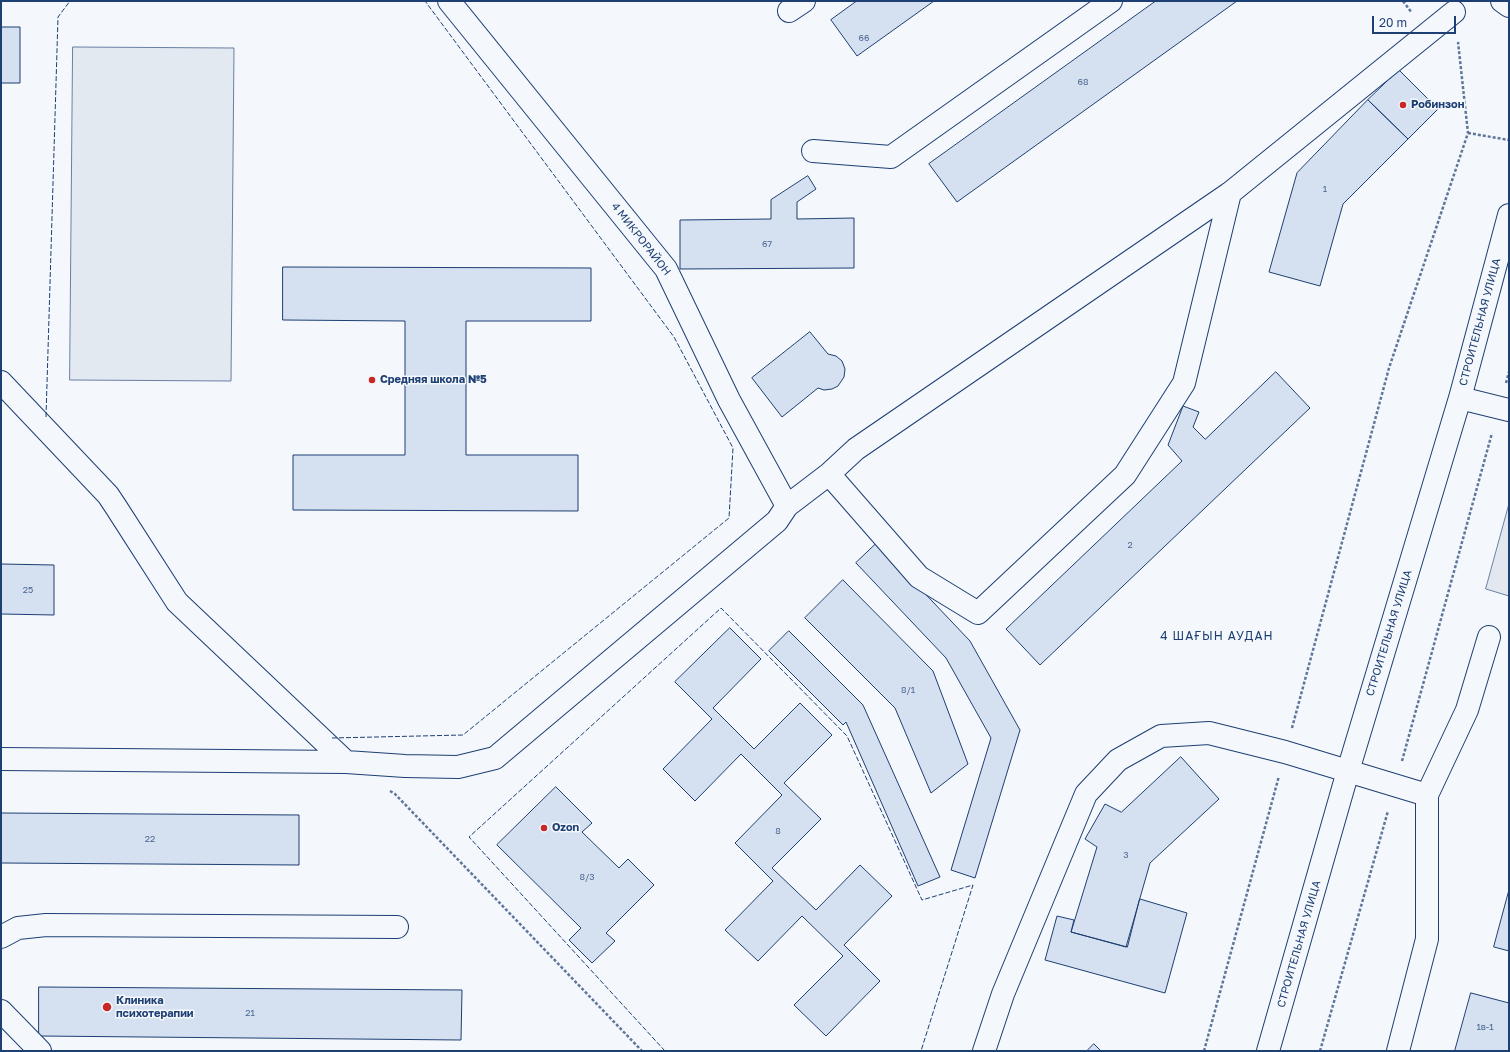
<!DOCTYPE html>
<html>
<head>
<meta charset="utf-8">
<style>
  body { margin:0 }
  #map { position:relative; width:1510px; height:1052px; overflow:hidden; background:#f4f7fb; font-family:"Golos Text",sans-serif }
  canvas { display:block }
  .frame { position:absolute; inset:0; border:2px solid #1d3f73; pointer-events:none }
  .scale { position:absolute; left:1372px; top:16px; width:84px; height:18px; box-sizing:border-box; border:2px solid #1d3f73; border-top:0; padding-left:5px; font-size:12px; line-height:14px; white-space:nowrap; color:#1d3f73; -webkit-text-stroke:3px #f4f7fb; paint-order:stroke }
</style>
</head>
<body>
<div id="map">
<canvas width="1510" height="1052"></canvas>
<div class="frame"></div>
<div class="scale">20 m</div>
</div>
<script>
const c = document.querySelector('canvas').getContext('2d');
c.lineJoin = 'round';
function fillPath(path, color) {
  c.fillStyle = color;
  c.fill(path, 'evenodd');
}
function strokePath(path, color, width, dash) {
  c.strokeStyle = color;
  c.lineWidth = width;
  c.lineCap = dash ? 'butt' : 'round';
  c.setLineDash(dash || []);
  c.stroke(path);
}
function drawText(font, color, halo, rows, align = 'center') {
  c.font = font + ' "Golos Text",sans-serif';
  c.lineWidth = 3;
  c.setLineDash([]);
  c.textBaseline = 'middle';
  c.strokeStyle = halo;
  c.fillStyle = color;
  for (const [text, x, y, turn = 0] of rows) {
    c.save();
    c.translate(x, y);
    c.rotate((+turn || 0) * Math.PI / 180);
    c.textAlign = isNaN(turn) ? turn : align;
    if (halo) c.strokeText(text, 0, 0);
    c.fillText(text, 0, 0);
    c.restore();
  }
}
const green = new Path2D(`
  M73,47L234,48L231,381L70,380Z`);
fillPath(green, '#e3e9f0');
strokePath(green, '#687fa3', 1);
const parking = new Path2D(`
  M1509,504V596L1486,589Z`);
fillPath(parking, '#e3e8f0');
strokePath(parking, '#687fa3', 1);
const building = new Path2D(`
  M857,1H934L857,56L831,20Z
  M1156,1H1237L957,202L929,164Z
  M1,27H20V83H1Z
  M1399,70L1438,109L1408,139L1368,100Z
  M1368,100L1408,139L1343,204L1320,286L1269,272L1297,173Z
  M808,176L816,189L797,202V219L854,218V268L680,269V220L771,219V200Z
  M283,267L591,268V321H466V455H578V511L293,510V455H405V321L283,320Z
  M810,332L828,354L836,356L842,361L845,369L844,377L838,386L832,389L824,390L818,388L782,417L752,378Z
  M1276,372L1310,408L1040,665L1006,629L1182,461L1168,445L1183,406L1199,412L1193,427L1205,439Z
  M877,543L970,641L1020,730L975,878L951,870L991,738L946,658L856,563Z
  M1,564L54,565V615L1,614Z
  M843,580L933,671L968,764L931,793L895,708L805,618Z
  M730,628L761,659L713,708L754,749L800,703L832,735L784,783L821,819L772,868L816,910L860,865L892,896L844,945L880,981L826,1036L794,1005L843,956L802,916L758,961L725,930L773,881L735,843L782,795L741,754L695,801L663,769L712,719L675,682Z
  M789,631L863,705L940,877L918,886L846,722L843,725L769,651Z
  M1181,757L1219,799L1150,863L1126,947L1071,932L1097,847L1085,839L1105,804L1121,812Z
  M556,787L592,823L582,832L619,868L628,859L654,885L606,933L615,941L592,963L569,940L581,928L497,845Z
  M1,813L299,815V865L1,863Z
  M1509,890V951L1494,947Z
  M1140,899L1187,913L1165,993L1045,960L1057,916L1074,920L1071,932L1127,947Z
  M39,987L462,990L461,1040L39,1036Z
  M1471,993L1509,1003V1051H1455Z
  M1094,1044L1101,1051H1087Z`);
fillPath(building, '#d5e0f0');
strokePath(building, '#1d3f73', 1);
const minor = new Path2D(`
  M449,1L666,269L729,400L787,506
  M1502,1L1509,6
  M789,11L804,1
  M813,151L891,157L1111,1
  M1,382L108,495L116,507L177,602L346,762
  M1460,398L1509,410
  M829,474L919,577L978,613L1125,475L1184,383L1230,193
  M1,759L346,762L405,766L458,767L495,758L777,521L787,506L829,474L856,449L1230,193L1454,12
  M1,937L18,928L46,925L397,927
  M1,1011L40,1051
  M984,1051L1003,994L1086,794L1118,760L1161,736L1209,733L1285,752L1427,795
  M1268,1051L1348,771L1460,398L1509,215
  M1398,1051L1427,939V795L1467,710L1489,637`);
strokePath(minor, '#1d3f73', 24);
strokePath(new Path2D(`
  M1403,1L1412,13
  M1468,133L1509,140
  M1506,383L1509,372
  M1292,728L1389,368L1468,133L1458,42
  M1402,761L1492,433
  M390,791L395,794L642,1051
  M1204,1051L1279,776
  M1320,1051L1388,811`), '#5e769c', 2.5, [3, 2]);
strokePath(minor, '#f4f7fb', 22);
strokePath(new Path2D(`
  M46,417L58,17L70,1
  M332,738L463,735L729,518L733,448L674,337L425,1
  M665,1051L469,837L721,608L847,736L922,900L973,885L921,1051`), '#1d3f73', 1, [5, 2]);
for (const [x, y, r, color] of [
  [1403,105,4,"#c62828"],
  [372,380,4,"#c62828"],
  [544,828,4,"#c62828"],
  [107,1007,5,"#c62828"]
]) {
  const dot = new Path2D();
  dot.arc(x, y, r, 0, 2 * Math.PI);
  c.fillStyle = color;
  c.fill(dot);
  strokePath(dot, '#f4f7fb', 1.5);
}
drawText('9px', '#4b6792', null, [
  ["66",864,38],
  ["68",1083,82],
  ["1",1325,189],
  ["67",767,244],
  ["2",1130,545],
  ["25",28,590],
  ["8/1",908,690],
  ["8",778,831],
  ["22",150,839],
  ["3",1126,855],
  ["8/3",587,877],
  ["21",250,1013],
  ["1в-1",1485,1027]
]);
drawText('bold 11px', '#1d3f73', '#f4f7fb', [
  ["Робинзон",1411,105],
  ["Средняя школа №5",380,380],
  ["Ozon",552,828],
  ["Клиника",116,1001],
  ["психотерапии",116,1014]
], 'left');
drawText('11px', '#1d3f73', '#f4f7fb', [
  ["4 МИКРОРАЙОН",641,239,52],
  ["СТРОИТЕЛЬНАЯ УЛИЦА",1480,322,-75],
  ["СТРОИТЕЛЬНАЯ УЛИЦА",1389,633,-73],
  ["СТРОИТЕЛЬНАЯ УЛИЦА",1299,944,-74]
]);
c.letterSpacing = '1px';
drawText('12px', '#1d3f73', '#f4f7fb', [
  ["4 ШАҒЫН АУДАН",1217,636]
]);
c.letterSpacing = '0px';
</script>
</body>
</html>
